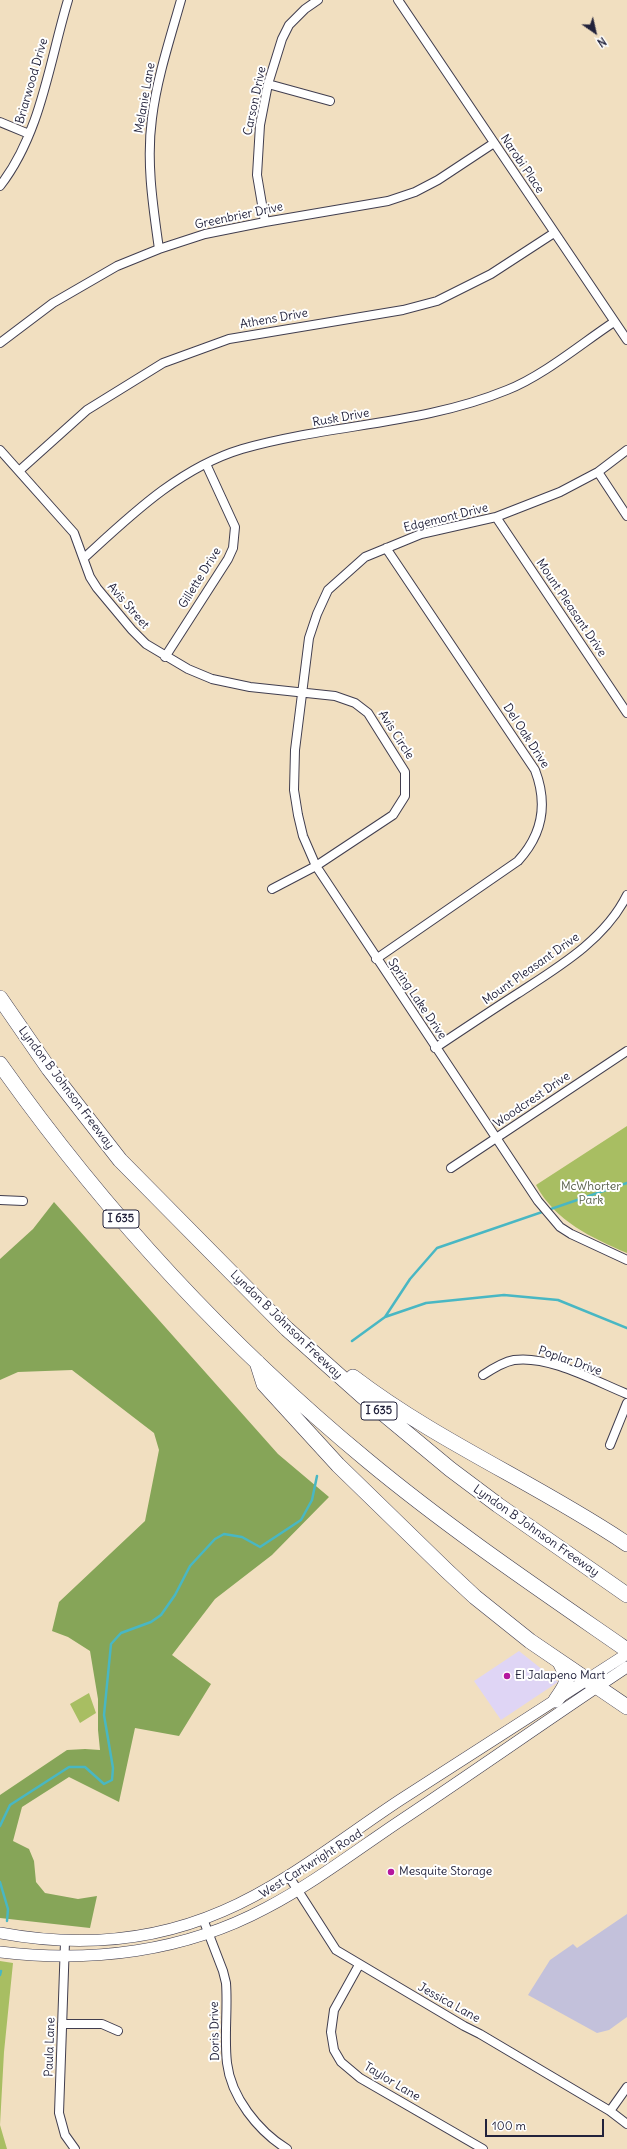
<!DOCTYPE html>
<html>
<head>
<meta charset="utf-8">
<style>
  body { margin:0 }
  #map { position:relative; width:627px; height:2149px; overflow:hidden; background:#f1dfc0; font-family:Delius,sans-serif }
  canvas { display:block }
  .north { position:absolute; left:575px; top:12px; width:40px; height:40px; -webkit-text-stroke:3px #fff; paint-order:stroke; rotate:146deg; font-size:11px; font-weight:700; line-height:16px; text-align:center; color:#22223b }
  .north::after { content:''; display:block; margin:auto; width:14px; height:18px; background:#22223b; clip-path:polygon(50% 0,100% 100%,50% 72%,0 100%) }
  .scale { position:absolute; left:485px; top:2119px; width:119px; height:18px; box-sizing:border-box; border:2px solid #22223b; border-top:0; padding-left:5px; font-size:12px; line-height:14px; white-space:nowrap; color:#22223b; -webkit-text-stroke:3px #fff; paint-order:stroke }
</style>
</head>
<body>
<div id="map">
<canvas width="627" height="2149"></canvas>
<div class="north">N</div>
<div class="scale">100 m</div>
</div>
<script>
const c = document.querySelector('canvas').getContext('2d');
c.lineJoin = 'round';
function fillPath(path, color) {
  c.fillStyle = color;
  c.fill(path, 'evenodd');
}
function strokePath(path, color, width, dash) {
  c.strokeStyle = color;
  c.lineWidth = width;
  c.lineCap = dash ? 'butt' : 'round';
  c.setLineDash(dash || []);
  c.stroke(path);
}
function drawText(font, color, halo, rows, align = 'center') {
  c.font = font + ' Delius,sans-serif';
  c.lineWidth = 4;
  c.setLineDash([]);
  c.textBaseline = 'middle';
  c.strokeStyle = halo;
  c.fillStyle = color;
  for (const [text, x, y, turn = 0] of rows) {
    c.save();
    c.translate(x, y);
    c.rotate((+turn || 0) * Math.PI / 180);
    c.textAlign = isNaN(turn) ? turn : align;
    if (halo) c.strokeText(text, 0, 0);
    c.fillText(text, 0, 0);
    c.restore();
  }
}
fillPath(new Path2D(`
  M519,1651L558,1682L501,1720L474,1681Z`), '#dfd5f5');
fillPath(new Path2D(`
  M627,1914V2017L609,2030L597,2033L528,1995L550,1960L573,1944L577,1948Z`), '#c3c1db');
fillPath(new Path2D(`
  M627,1126V1253C592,1238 555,1221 536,1185Z
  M89,1693L96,1713L80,1723L70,1704Z
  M0,1961L13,1963L4,2052L0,2125L7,2149H0Z`), '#a8be62');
fillPath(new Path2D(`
  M54,1202L278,1454L329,1497L272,1555L215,1599L172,1655L211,1684L179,1736L135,1728L119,1802L69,1777L22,1807L13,1841L29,1849L34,1861L36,1882L45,1893L78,1899L97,1896L90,1928L0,1918V1795L67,1750L85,1749L100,1750L98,1730V1699L90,1651L68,1637L52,1631L59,1602L145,1521L159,1450L154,1433L72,1370L18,1372L0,1380V1259L33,1229Z`), '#86a558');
strokePath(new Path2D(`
  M385,1317L410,1279L437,1248L627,1183
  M352,1341L385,1317L426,1303L504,1295L558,1300L627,1328
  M0,1826L10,1805L69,1767H85L104,1784L112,1780L113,1768L104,1715L111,1644L121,1633L151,1622L161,1615L175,1595L190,1566L215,1539L224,1534L242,1537L260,1547L301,1520L312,1500L317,1476
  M0,1882L8,1909L7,1921
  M0,1975L1,1971`), '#49b7c3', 2.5);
const street = new Path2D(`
  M398,0L627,340
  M268,84L330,101
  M0,122L29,134
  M0,186C41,133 49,63 68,0
  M265,222L257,175L260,125L268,84L282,39L289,25L305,9L318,0
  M159,249C153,206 146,162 152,118C157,78 170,39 181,0
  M0,343L53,303L117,266L159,249L205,234L265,222L388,201L415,192L438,180L494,143
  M0,450L74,533L90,577L97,588L132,630L146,644L188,669L212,679L250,687L335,696L355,703L368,713L405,772V796L393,815L316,866L272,889
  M627,450L598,472L560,492L496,517L421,534L365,557L328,590L317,614L309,638L295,750L294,790L298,815L303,836L316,866L538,1201L560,1227L571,1234L627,1260
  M19,471L87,410L163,363L229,339L403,310L437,301L491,274L554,233
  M598,472L627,516
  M496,517L627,713
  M84,558C131,515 179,468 242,449C329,424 422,425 507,390C543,376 582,343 614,322
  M165,657L228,559L233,548L235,527L206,464
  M376,959L518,861C543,834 548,804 535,770L386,548
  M435,1048C462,1030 489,1012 517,994C557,968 605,940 627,895
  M451,1168L627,1051
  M0,1200L23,1201
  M483,1375C492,1369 503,1362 514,1360C549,1355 595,1381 627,1394
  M610,1445L627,1403
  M288,1875L336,1950L464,2026L480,2034L610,2111L627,2124
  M203,1919L223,1971L226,1983C228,2009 224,2036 227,2063C231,2097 258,2131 287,2149
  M65,1942L59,2113L65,2135L75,2149
  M359,1965L334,2010L331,2032L334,2050L341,2062L360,2078L483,2149
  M62,2024H102L118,2031
  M610,2111L627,2087`);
const secondary = new Path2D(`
  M0,1933C75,1947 152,1942 223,1911C284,1885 344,1837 400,1800C476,1751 552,1703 627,1654
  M0,1952C91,1963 184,1952 266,1908C312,1884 354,1852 397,1823C474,1772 550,1718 627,1667`);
const highway = new Path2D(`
  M0,998L49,1069L120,1160L287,1329L361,1395L450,1469L498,1505L627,1595
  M0,1064C104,1211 229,1346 368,1461C450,1529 539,1589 627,1650
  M257,1362L264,1384L338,1465L446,1570L475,1597L530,1641L627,1707
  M353,1377C438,1442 538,1484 627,1544
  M556,1700C568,1683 570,1681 560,1662`);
strokePath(street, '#413e4f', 10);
strokePath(secondary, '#413e4f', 12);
strokePath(highway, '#413e4f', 16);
strokePath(street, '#fff', 8);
strokePath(secondary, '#fff', 11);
strokePath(highway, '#fff', 15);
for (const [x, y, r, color] of [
  [507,1676,4,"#b5179e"],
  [391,1872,4,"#b5179e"]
]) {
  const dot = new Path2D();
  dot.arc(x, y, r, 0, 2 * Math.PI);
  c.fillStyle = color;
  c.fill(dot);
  strokePath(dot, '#fff', 1.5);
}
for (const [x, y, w] of [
  [121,1219,36],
  [379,1411,36]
]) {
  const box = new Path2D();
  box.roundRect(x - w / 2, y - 9, w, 18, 3);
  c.fillStyle = '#fff';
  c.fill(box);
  strokePath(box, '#22223b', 1);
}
drawText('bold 11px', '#22223b', null, [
  ["I 635",121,1219],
  ["I 635",379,1411]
]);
drawText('12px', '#22223b', '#fff', [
  ["Briarwood Drive",32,81,-74],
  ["Melanie Lane",145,98,-80],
  ["Carson Drive",255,101,-78],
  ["Narobi Place",522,164,56],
  ["Greenbrier Drive",239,216,-12],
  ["Athens Drive",274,319,-10],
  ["Rusk Drive",341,418,-10],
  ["Edgemont Drive",446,518,-14],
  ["Gillette Drive",200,578,-58],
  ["Avis Street",128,606,49],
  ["Mount Pleasant Drive",571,608,56],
  ["Avis Circle",396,735,57],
  ["Del Oak Drive",526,736,57],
  ["Mount Pleasant Drive",531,969,-35],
  ["Spring Lake Drive",417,999,56],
  ["Lyndon B Johnson Freeway",66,1088,53],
  ["Woodcrest Drive",532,1100,-34],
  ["Lyndon B Johnson Freeway",286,1325,44],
  ["Poplar Drive",570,1361,19],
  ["Lyndon B Johnson Freeway",536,1531,35],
  ["West Cartwright Road",311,1864,-32],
  ["Jessica Lane",449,2003,29],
  ["Doris Drive",215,2031,-91],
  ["Paula Lane",50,2047,-88],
  ["Taylor Lane",392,2082,31]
]);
drawText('12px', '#58604b', '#fff', [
  ["McWhorter",591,1187],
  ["Park",591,1201]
]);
drawText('12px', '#22223b', '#fff', [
  ["El Jalapeno Mart",515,1676],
  ["Mesquite Storage",399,1872]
], 'left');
</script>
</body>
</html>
